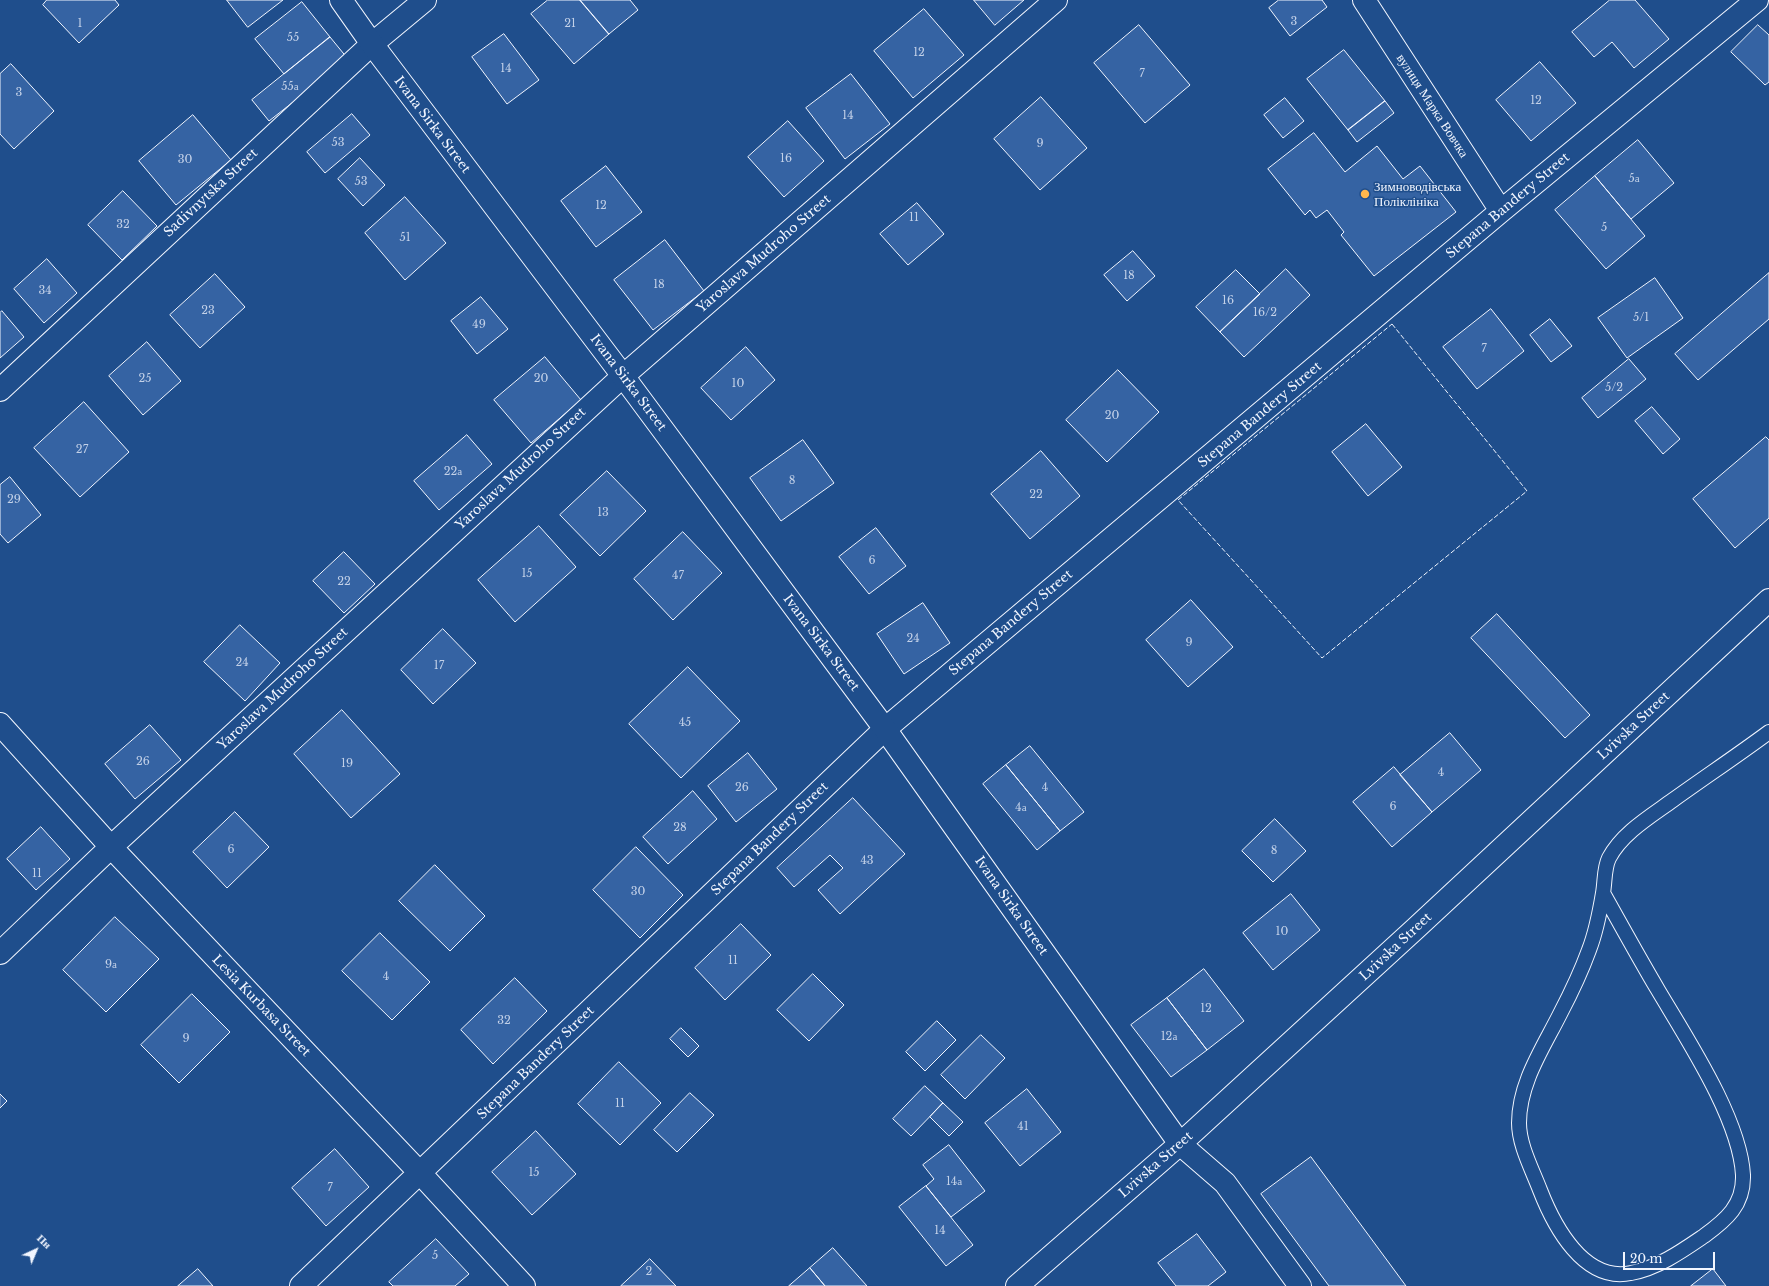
<!DOCTYPE html>
<html>
<head>
<meta charset="utf-8">
<style>
  body { margin:0 }
  #map { position:relative; width:1769px; height:1286px; overflow:hidden; background:#1f4e8c; font-family:"Libre Baskerville",serif }
  canvas { display:block }
  .north { position:absolute; left:16px; top:1230px; width:40px; height:40px; -webkit-text-stroke:3px #1f4e8c; paint-order:stroke; rotate:44deg; font-size:11px; font-weight:700; line-height:16px; text-align:center; color:#f2f6ff }
  .north::after { content:''; display:block; margin:auto; width:14px; height:18px; background:#f2f6ff; clip-path:polygon(50% 0,100% 100%,50% 72%,0 100%) }
  .scale { position:absolute; left:1623px; top:1252px; width:92px; height:18px; box-sizing:border-box; border:2px solid #f2f6ff; border-top:0; padding-left:5px; font-size:12px; line-height:14px; white-space:nowrap; color:#f2f6ff; -webkit-text-stroke:3px #1f4e8c; paint-order:stroke }
</style>
</head>
<body>
<div id="map">
<canvas width="1769" height="1286"></canvas>
<div class="north">Пн</div>
<div class="scale">20 m</div>
</div>
<script>
const c = document.querySelector('canvas').getContext('2d');
c.lineJoin = 'round';
function fillPath(path, color) {
  c.fillStyle = color;
  c.fill(path, 'evenodd');
}
function strokePath(path, color, width, dash) {
  c.strokeStyle = color;
  c.lineWidth = width;
  c.lineCap = dash ? 'butt' : 'round';
  c.setLineDash(dash || []);
  c.stroke(path);
}
function drawText(font, color, halo, rows, align = 'center') {
  c.font = font + ' "Libre Baskerville",serif';
  c.lineWidth = 3;
  c.setLineDash([]);
  c.textBaseline = 'middle';
  c.strokeStyle = halo;
  c.fillStyle = color;
  for (const [text, x, y, turn = 0] of rows) {
    c.save();
    c.translate(x, y);
    c.rotate((+turn || 0) * Math.PI / 180);
    c.textAlign = isNaN(turn) ? turn : align;
    if (halo) c.strokeText(text, 0, 0);
    c.fillText(text, 0, 0);
    c.restore();
  }
}
const building = new Path2D(`
  M47,0H115L119,5L79,43L43,5Z
  M227,0H283L248,27Z
  M548,0H580L609,34L574,64L531,14Z
  M580,0H630L638,10L609,34Z
  M974,0H1024L995,25Z
  M1279,0H1322L1327,7L1290,36L1269,8Z
  M1610,0H1635L1669,39L1634,68L1612,42L1594,57L1572,32Z
  M302,2L330,37L284,74L255,39Z
  M924,9L964,55L913,98L874,51Z
  M1139,25L1190,85L1145,123L1094,63Z
  M1758,25L1769,35V82L1765,85L1731,52Z
  M504,34L539,80L507,104L472,57Z
  M330,37L348,59L269,121L252,100Z
  M1344,50L1385,101L1348,130L1307,79Z
  M1540,62L1576,103L1531,141L1496,100Z
  M11,64L54,111L14,149L0,134V74Z
  M851,74L890,124L845,159L806,108Z
  M1041,97L1087,148L1040,190L994,139Z
  M1285,98L1304,121L1283,138L1264,115Z
  M1385,101L1394,113L1357,142L1348,130Z
  M352,114L370,135L325,173L307,152Z
  M193,115L231,160L176,205L139,161Z
  M788,121L824,161L784,197L748,157Z
  M1314,133L1345,172L1377,146L1403,179L1420,166L1456,212L1374,276L1341,235L1344,232L1327,210L1316,218L1310,210L1305,215L1268,169Z
  M1638,140L1674,183L1631,219L1595,176Z
  M360,158L385,185L363,206L338,179Z
  M606,166L642,212L596,247L561,201Z
  M1595,176L1645,236L1606,269L1555,210Z
  M123,191L157,226L122,260L88,225Z
  M405,197L446,243L405,280L365,233Z
  M917,203L944,234L908,265L880,234Z
  M665,240L704,291L653,330L614,280Z
  M1133,251L1155,276L1127,301L1104,275Z
  M47,259L77,293L44,323L14,289Z
  M1286,269L1310,295L1244,357L1220,332Z
  M1236,270L1260,294L1220,332L1196,307Z
  M1769,273V319L1698,380L1675,354Z
  M215,274L245,307L200,348L170,315Z
  M1655,278L1683,318L1627,358L1598,318Z
  M481,297L508,329L477,354L451,321Z
  M1491,309L1524,351L1477,389L1443,347Z
  M2,311L24,337L0,358V313Z
  M1550,319L1572,346L1551,362L1530,335Z
  M147,342L181,381L143,415L109,376Z
  M746,347L775,380L731,420L701,388Z
  M545,357L581,400L531,443L494,400Z
  M1629,359L1646,379L1598,418L1582,398Z
  M1118,370L1159,412L1107,462L1066,420Z
  M84,402L129,452L80,497L34,448Z
  M1652,407L1680,439L1663,454L1635,421Z
  M1366,424L1402,467L1368,496L1332,452Z
  M467,435L492,464L439,510L414,481Z
  M1766,437L1769,440V518L1735,548L1693,499Z
  M803,440L834,483L781,521L750,478Z
  M1041,451L1080,496L1030,539L991,494Z
  M607,471L646,511L600,556L560,515Z
  M10,477L41,515L8,543L0,534V485Z
  M539,526L576,567L515,622L478,580Z
  M876,528L906,566L869,594L839,557Z
  M683,532L722,573L673,620L634,579Z
  M344,552L375,584L344,613L313,581Z
  M1191,600L1233,647L1188,687L1146,640Z
  M923,603L950,643L904,674L877,634Z
  M1497,614L1590,715L1565,738L1471,638Z
  M240,625L280,663L245,701L204,662Z
  M443,629L476,663L433,704L401,670Z
  M688,667L740,721L681,778L629,724Z
  M342,710L400,774L351,818L294,754Z
  M150,725L181,760L135,799L105,764Z
  M1450,733L1481,770L1432,812L1400,775Z
  M1030,746L1084,812L1060,831L1006,765Z
  M748,753L777,789L736,822L708,786Z
  M1006,765L1060,831L1037,850L983,784Z
  M1394,767L1432,812L1392,847L1353,802Z
  M693,791L717,819L668,864L643,837Z
  M853,798L905,854L840,914L818,890L843,868L830,855L794,887L777,868Z
  M235,812L269,847L227,888L193,852Z
  M1275,819L1306,851L1273,882L1242,851Z
  M41,827L70,859L36,890L7,859Z
  M636,847L683,895L640,938L593,890Z
  M435,865L485,916L450,951L399,901Z
  M1291,894L1320,930L1273,970L1243,933Z
  M115,917L159,959L106,1012L63,970Z
  M741,924L771,955L725,1000L695,968Z
  M380,933L430,982L392,1020L342,971Z
  M1204,969L1244,1021L1207,1050L1167,998Z
  M813,974L844,1005L809,1041L777,1010Z
  M515,978L547,1011L493,1064L461,1030Z
  M192,994L230,1032L179,1083L141,1045Z
  M1167,998L1207,1050L1171,1077L1131,1025Z
  M937,1021L956,1040L925,1071L906,1052Z
  M681,1028L699,1046L688,1057L670,1039Z
  M981,1035L1005,1058L965,1099L941,1075Z
  M619,1062L661,1103L620,1145L578,1104Z
  M925,1086L943,1103L911,1136L893,1119Z
  M1027,1089L1061,1132L1020,1166L985,1123Z
  M690,1093L714,1115L677,1152L654,1130Z
  M0,1094L7,1101L0,1108Z
  M943,1103L963,1122L949,1136L930,1117Z
  M536,1131L576,1174L532,1215L492,1172Z
  M949,1145L985,1191L951,1217L926,1186L934,1179L923,1165Z
  M335,1149L369,1187L326,1226L292,1188Z
  M1311,1157L1406,1286H1329L1261,1194Z
  M926,1186L973,1245L946,1266L899,1207Z
  M1197,1234L1226,1272L1208,1286H1176L1158,1263Z
  M436,1239L469,1274L455,1286H393L389,1282Z
  M833,1248L867,1286H825L810,1268Z
  M650,1259L676,1286H621Z
  M810,1268L825,1286H789Z
  M198,1269L213,1286H178Z
  M1713,1269L1726,1286H1691Z`);
fillPath(building, '#3563a3');
strokePath(building, '#f2f6ff', 1);
const lane = new Path2D(`
  M1603,893C1621,925 1639,958 1658,990C1687,1039 1740,1119 1743,1175C1744,1205 1726,1220 1704,1236C1682,1251 1658,1268 1631,1273C1584,1283 1554,1226 1540,1190C1532,1169 1519,1145 1519,1123C1519,1083 1543,1048 1560,1014C1571,993 1581,972 1589,950C1596,932 1600,911 1603,893C1605,882 1604,868 1609,858C1622,833 1651,816 1673,800C1705,777 1738,755 1769,732`);
const street = new Path2D(`
  M1364,0L1501,211
  M0,390L372,44L425,0
  M0,724L111,847L420,1173L524,1286
  M0,953L111,847L623,376L1056,0
  M301,1286L885,729L1501,211L1757,0
  M1017,1286L1180,1144L1415,929L1769,600`);
const secondary = new Path2D(`
  M341,0L372,44L623,376L885,729L1180,1144L1225,1183L1300,1286`);
strokePath(lane, '#f2f6ff', 16);
strokePath(street, '#f2f6ff', 24);
strokePath(secondary, '#f2f6ff', 24);
strokePath(lane, '#1f4e8c', 14);
strokePath(street, '#1f4e8c', 22);
strokePath(secondary, '#1f4e8c', 22);
strokePath(new Path2D(`
  M1392,324L1527,491L1322,658L1178,500Z`), '#f2f6ff', 1, [5, 2]);
for (const [x, y, r, color] of [
  [1365,194,5,"#ffb74d"]
]) {
  const dot = new Path2D();
  dot.arc(x, y, r, 0, 2 * Math.PI);
  c.fillStyle = color;
  c.fill(dot);
  strokePath(dot, '#1f4e8c', 1.5);
}
drawText('11px', '#c3d1e8', null, [
  ["3",1294,22],
  ["1",80,24],
  ["21",570,24],
  ["55",293,38],
  ["12",919,53],
  ["14",506,69],
  ["7",1142,74],
  ["55а",290,87],
  ["3",19,93],
  ["12",1536,101],
  ["14",848,116],
  ["53",338,143],
  ["9",1040,144],
  ["16",786,159],
  ["30",185,160],
  ["5а",1634,179],
  ["53",361,182],
  ["12",601,206],
  ["11",914,218],
  ["32",123,225],
  ["5",1604,228],
  ["51",405,238],
  ["18",1129,276],
  ["18",659,285],
  ["34",45,291],
  ["16",1228,301],
  ["23",208,311],
  ["16/2",1265,313],
  ["5/1",1641,318],
  ["49",479,325],
  ["7",1484,349],
  ["25",145,379],
  ["20",541,379],
  ["10",738,384],
  ["5/2",1614,388],
  ["20",1112,416],
  ["27",82,450],
  ["22а",453,472],
  ["8",792,481],
  ["22",1036,495],
  ["29",14,500],
  ["13",603,513],
  ["6",872,561],
  ["15",527,574],
  ["47",678,576],
  ["22",344,582],
  ["24",913,639],
  ["9",1189,643],
  ["24",242,663],
  ["17",439,666],
  ["45",685,723],
  ["26",143,762],
  ["19",347,764],
  ["4",1441,773],
  ["26",742,788],
  ["4",1045,788],
  ["6",1393,807],
  ["4а",1021,808],
  ["28",680,828],
  ["6",231,850],
  ["8",1274,851],
  ["43",867,861],
  ["11",37,874],
  ["30",638,892],
  ["10",1282,932],
  ["11",733,961],
  ["9а",111,965],
  ["4",386,977],
  ["12",1206,1009],
  ["32",504,1021],
  ["12а",1169,1037],
  ["9",186,1039],
  ["11",620,1104],
  ["41",1023,1127],
  ["15",534,1173],
  ["14а",954,1182],
  ["7",330,1188],
  ["14",940,1231],
  ["5",435,1256],
  ["2",649,1272]
]);
drawText('13px', '#f2f6ff', '#1f4e8c', [
  ["вулиця Марка Вовчка",1432,106,57],
  ["Ivana Sirka Street",432,125,53],
  ["Sadivnytska Street",211,193,-43],
  ["Stepana Bandery Street",1508,206,-40],
  ["Yaroslava Mudroho Street",764,254,-41],
  ["Ivana Sirka Street",628,383,53],
  ["Stepana Bandery Street",1260,415,-40],
  ["Yaroslava Mudroho Street",521,469,-43],
  ["Stepana Bandery Street",1011,623,-40],
  ["Ivana Sirka Street",821,643,53],
  ["Yaroslava Mudroho Street",283,689,-43],
  ["Lvivska Street",1634,726,-43],
  ["Stepana Bandery Street",770,839,-44],
  ["Ivana Sirka Street",1011,906,55],
  ["Lvivska Street",1396,947,-43],
  ["Lesia Kurbasa Street",261,1006,46],
  ["Stepana Bandery Street",536,1063,-44],
  ["Lvivska Street",1156,1165,-41]
]);
drawText('13px', '#f2f6ff', '#1f4e8c', [
  ["Зимноводівська",1374,187],
  ["Поліклініка",1374,202]
], 'left');
</script>
</body>
</html>
